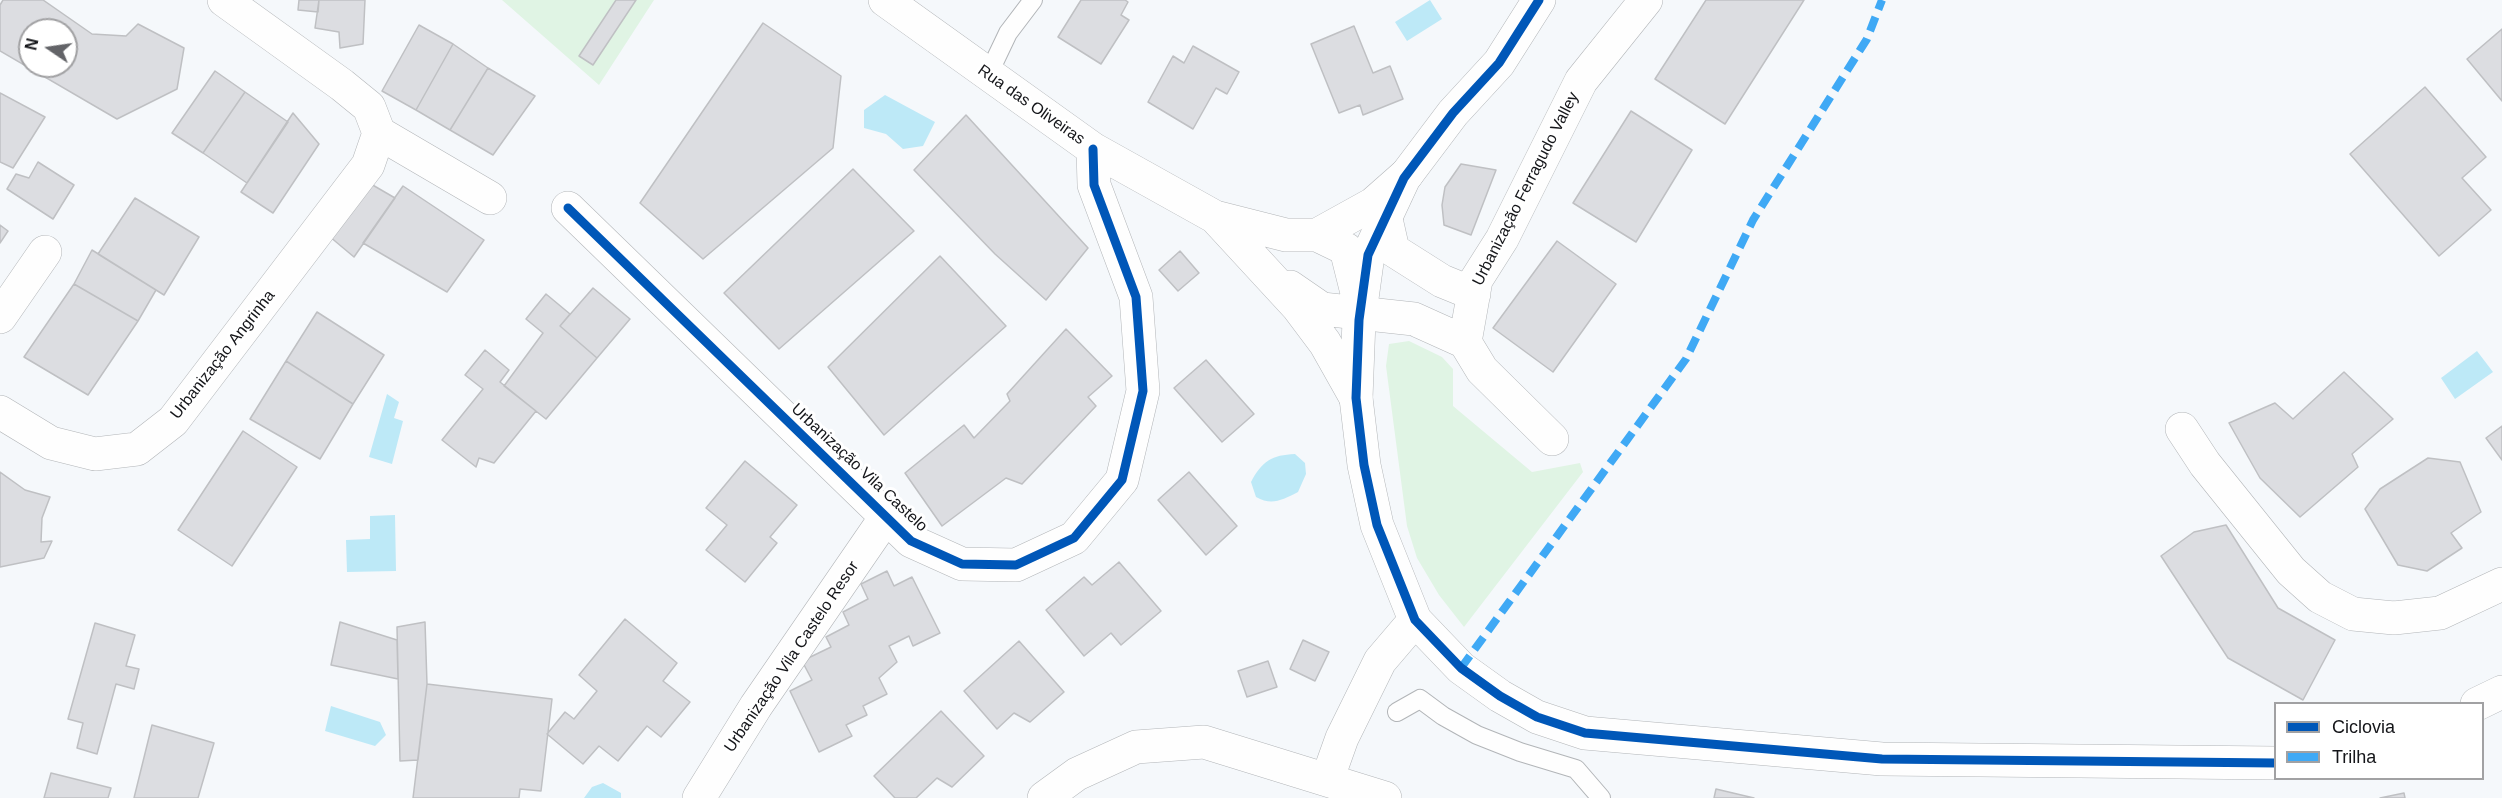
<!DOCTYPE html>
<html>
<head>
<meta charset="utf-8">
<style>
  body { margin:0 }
  #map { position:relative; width:2502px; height:798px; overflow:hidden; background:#f5f8fb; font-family:Arial,sans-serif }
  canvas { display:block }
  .legend { position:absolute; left:2274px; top:702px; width:210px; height:78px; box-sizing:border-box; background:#fff; border:2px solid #a1a1a3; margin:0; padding:8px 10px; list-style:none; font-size:18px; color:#141519 }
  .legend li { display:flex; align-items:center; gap:12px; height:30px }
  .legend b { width:30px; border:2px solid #a1a1a3 }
  .north { position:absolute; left:18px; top:18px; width:60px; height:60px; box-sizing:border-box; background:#fff; border:2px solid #a1a1a3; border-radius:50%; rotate:283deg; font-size:16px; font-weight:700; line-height:24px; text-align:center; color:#141519 }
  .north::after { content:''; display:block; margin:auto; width:21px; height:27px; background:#636468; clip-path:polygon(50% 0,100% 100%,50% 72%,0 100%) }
</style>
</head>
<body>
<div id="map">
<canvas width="2502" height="798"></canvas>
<ul class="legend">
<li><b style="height:8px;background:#0057b8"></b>Ciclovia</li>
<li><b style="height:8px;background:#3fa9f5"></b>Trilha</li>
</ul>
<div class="north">N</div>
</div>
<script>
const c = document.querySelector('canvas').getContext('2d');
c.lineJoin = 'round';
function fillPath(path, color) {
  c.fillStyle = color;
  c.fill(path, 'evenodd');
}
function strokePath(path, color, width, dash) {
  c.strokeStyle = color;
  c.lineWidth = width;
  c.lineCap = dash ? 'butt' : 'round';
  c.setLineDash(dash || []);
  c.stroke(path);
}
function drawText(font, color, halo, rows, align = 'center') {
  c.font = font + ' Arial,sans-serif';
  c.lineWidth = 6;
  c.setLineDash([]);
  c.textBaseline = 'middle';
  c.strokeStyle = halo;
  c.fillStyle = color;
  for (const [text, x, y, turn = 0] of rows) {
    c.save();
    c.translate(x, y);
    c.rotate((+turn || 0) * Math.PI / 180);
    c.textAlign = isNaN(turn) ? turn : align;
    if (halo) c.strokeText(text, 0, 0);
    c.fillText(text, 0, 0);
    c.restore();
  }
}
fillPath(new Path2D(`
  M502,0H654L599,85Z
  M1409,341L1442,357L1453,369V406L1532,472L1580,463L1583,472L1464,627L1439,595L1417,558L1407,526L1386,366L1389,344Z`), '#e0f4e4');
fillPath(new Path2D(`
  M1430,0L1442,19L1407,41L1395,22Z
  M885,95L935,122L923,146L903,149L886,134L864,128V110Z
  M2477,351L2493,372L2455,399L2441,378Z
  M387,394L399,402L394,418L403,421L392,464L369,457Z
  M1295,454L1305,463L1306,474L1298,492C1282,500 1272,506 1256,497L1251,482C1262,461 1272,455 1295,454Z
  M395,515L396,571L347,572L346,540L370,539V516Z
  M331,706L380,722L386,735L375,746L325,731Z
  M603,783L621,793V798H584L592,787Z`), '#bde9f7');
const building = new Path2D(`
  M3,0H43L92,34L126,36L138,24L184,48L177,89L117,119L0,51V5ZM30,30H66V66H30Z
  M299,0H319L318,12L298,10Z
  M319,0H365L363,44L340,48L339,32L315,28Z
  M616,0H636L593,65L579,56Z
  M1081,0H1125L1128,2L1121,15L1129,20L1101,64L1058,37Z
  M1706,0H1804L1725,124L1655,79Z
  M763,23L841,76L833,148L703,259L640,203Z
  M419,25L453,44L416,110L382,91Z
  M1354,26L1373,73L1390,66L1403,99L1363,115L1360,105L1339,113L1311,44Z
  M2502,29V101L2467,59Z
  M453,44L488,68L450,130L416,110Z
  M1193,46L1239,72L1227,94L1216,88L1193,129L1148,102L1173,56L1184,63Z
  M488,68L535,96L493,155L450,130Z
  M215,71L245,92L203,153L172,133Z
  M2425,87L2486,157L2462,178L2491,210L2439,256L2350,154Z
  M245,92L288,122L247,183L203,153Z
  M0,93L45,117L13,168L0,162Z
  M1631,111L1692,150L1636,242L1573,203Z
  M293,113L319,144L273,213L241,192Z
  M966,115L1088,248L1046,300L995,254L914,170Z
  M38,162L74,185L53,219L7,189L16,174L29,178Z
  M1461,164L1496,170L1471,235L1444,225L1442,205L1445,187Z
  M853,169L914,231L779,349L724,293Z
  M364,180L395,198L354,257L323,231Z
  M403,186L484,240L447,292L363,243Z
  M135,198L199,237L164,295L98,254Z
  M0,225L8,231L0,243Z
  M1557,241L1616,284L1553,372L1493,328Z
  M92,250L156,290L138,321L74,284Z
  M1180,251L1199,273L1178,291L1159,270Z
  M940,256L1006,326L884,435L828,367Z
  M74,284L138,321L88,395L24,357Z
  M593,288L630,319L597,358L560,326Z
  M546,294L570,314L560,326L597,358L546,419L504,386L543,333L526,319Z
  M317,312L384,355L353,404L286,361Z
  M1066,329L1112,376L1088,397L1096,406L1022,484L1006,478L942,526L905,473L964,425L974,438L1010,401L1007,394Z
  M485,350L509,370L500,382L536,411L494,463L479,458L476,467L442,440L483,389L465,375Z
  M1206,360L1254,414L1222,442L1174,388Z
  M286,361L353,404L320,459L250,419Z
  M2344,372L2393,419L2352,454L2358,467L2300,517L2260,478L2229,423L2275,403L2293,419Z
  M2502,426V460L2486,438Z
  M243,431L297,467L232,566L178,530Z
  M2428,458L2460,462L2481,512L2451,533L2462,548L2427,571L2398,565L2365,509L2380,489Z
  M745,461L797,505L770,537L777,543L745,582L706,550L727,525L706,508Z
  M0,472L25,490L50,497L42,518L41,542L52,541L44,558L0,567Z
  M1189,472L1237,526L1206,555L1158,500Z
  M2226,525L2278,608L2335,640L2303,700L2228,658L2161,556L2194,532Z
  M1119,562L1161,611L1121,645L1111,633L1084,656L1046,610L1084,577L1092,585Z
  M887,571L894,586L912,577L940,633L913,646L909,636L889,646L897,662L879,678L887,694L863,706L867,715L846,725L852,736L819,752L790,691L812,680L802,661L831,647L826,637L849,625L843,612L868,599L861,584Z
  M625,619L677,663L663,681L690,702L661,737L647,726L618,761L599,746L583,764L547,734L565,712L574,719L597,691L579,675Z
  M340,622L397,640L398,679L331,665Z
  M425,622L427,684L418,760L400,761L397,627Z
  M95,623L135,635L126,666L139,669L134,689L116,684L97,754L77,748L83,723L68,719Z
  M1303,640L1329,652L1315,681L1290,669Z
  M1019,641L1064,692L1030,722L1014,713L997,729L964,691Z
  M1268,661L1277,687L1247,697L1238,671Z
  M427,684L552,699L541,791L520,789L519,798H413Z
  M941,711L984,756L952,787L937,778L916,798H895L874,776Z
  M152,725L214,743L198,798H134Z
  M51,773L111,788L108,798H44Z
  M1716,789L1754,798H1714Z
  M2404,793L2405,798H2380Z`);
fillPath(building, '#dcdde1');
strokePath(building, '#bfc0c3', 1.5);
const service = new Path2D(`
  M988,75L1008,33L1033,0
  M1397,712L1420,699L1443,716L1477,735L1520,752L1576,769L1601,798`);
const minor = new Path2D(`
  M885,0L1093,149L1215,217L1286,235H1317L1373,204L1407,174
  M379,133L490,198
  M568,208L911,541L962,564L1016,565L1074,538L1122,480L1143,391L1136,297L1094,185L1093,149
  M1215,217L1298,307L1325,343L1356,398
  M1386,219L1393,250L1442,281L1474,294
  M1317,235L1346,249L1360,305
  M1290,287L1322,309L1414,319L1465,342
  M0,317L45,252
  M0,412L51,443L95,454L137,449L173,421L368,165L379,133L369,107L342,85L224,0
  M2182,429L2205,464L2291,571L2320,597L2353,614L2394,618L2440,613L2502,584
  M1552,439L1482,370L1465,342L1476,280L1502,239L1581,81L1646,0
  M1327,780L1342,738L1380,661L1415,620
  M699,798L756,706L886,517
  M1044,798L1077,774L1136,747L1204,742L1385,798`);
const tertiary = new Path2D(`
  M1539,0L1499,63L1453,113L1404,178L1368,255L1359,320L1356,398L1364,465L1377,525L1415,620L1461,668L1500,696L1537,717L1585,733L1882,759L2276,763
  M2477,704L2502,692`);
strokePath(service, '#b2b5b8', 20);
strokePath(minor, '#b2b5b8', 34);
strokePath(tertiary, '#b2b5b8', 34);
strokePath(service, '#fefefe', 18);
strokePath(minor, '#fefefe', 33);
strokePath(tertiary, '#fefefe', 33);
strokePath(new Path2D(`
  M1461,668L1686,359L1753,220L1867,39L1882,0`), '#3fa9f5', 8, [15, 8]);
strokePath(new Path2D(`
  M1539,0L1499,63L1453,113L1404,178L1368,255L1359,320L1356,398L1364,465L1377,525L1415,620L1461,668L1500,696L1537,717L1585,733L1882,759L2276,763
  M568,208L911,541L962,564L1016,565L1074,538L1122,480L1143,391L1136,297L1094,185L1093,149`), '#0057b8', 9);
drawText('16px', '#141519', '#fff', [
  ["Rua das Oliveiras",1031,105,35],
  ["Urbanização Ferragudo Valley",1526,189,-63],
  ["Urbanização Angrinha",223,355,-52],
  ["Urbanização Vila Castelo",859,468,43],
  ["Urbanização Vila Castelo Resor",792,657,-56]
]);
</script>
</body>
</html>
